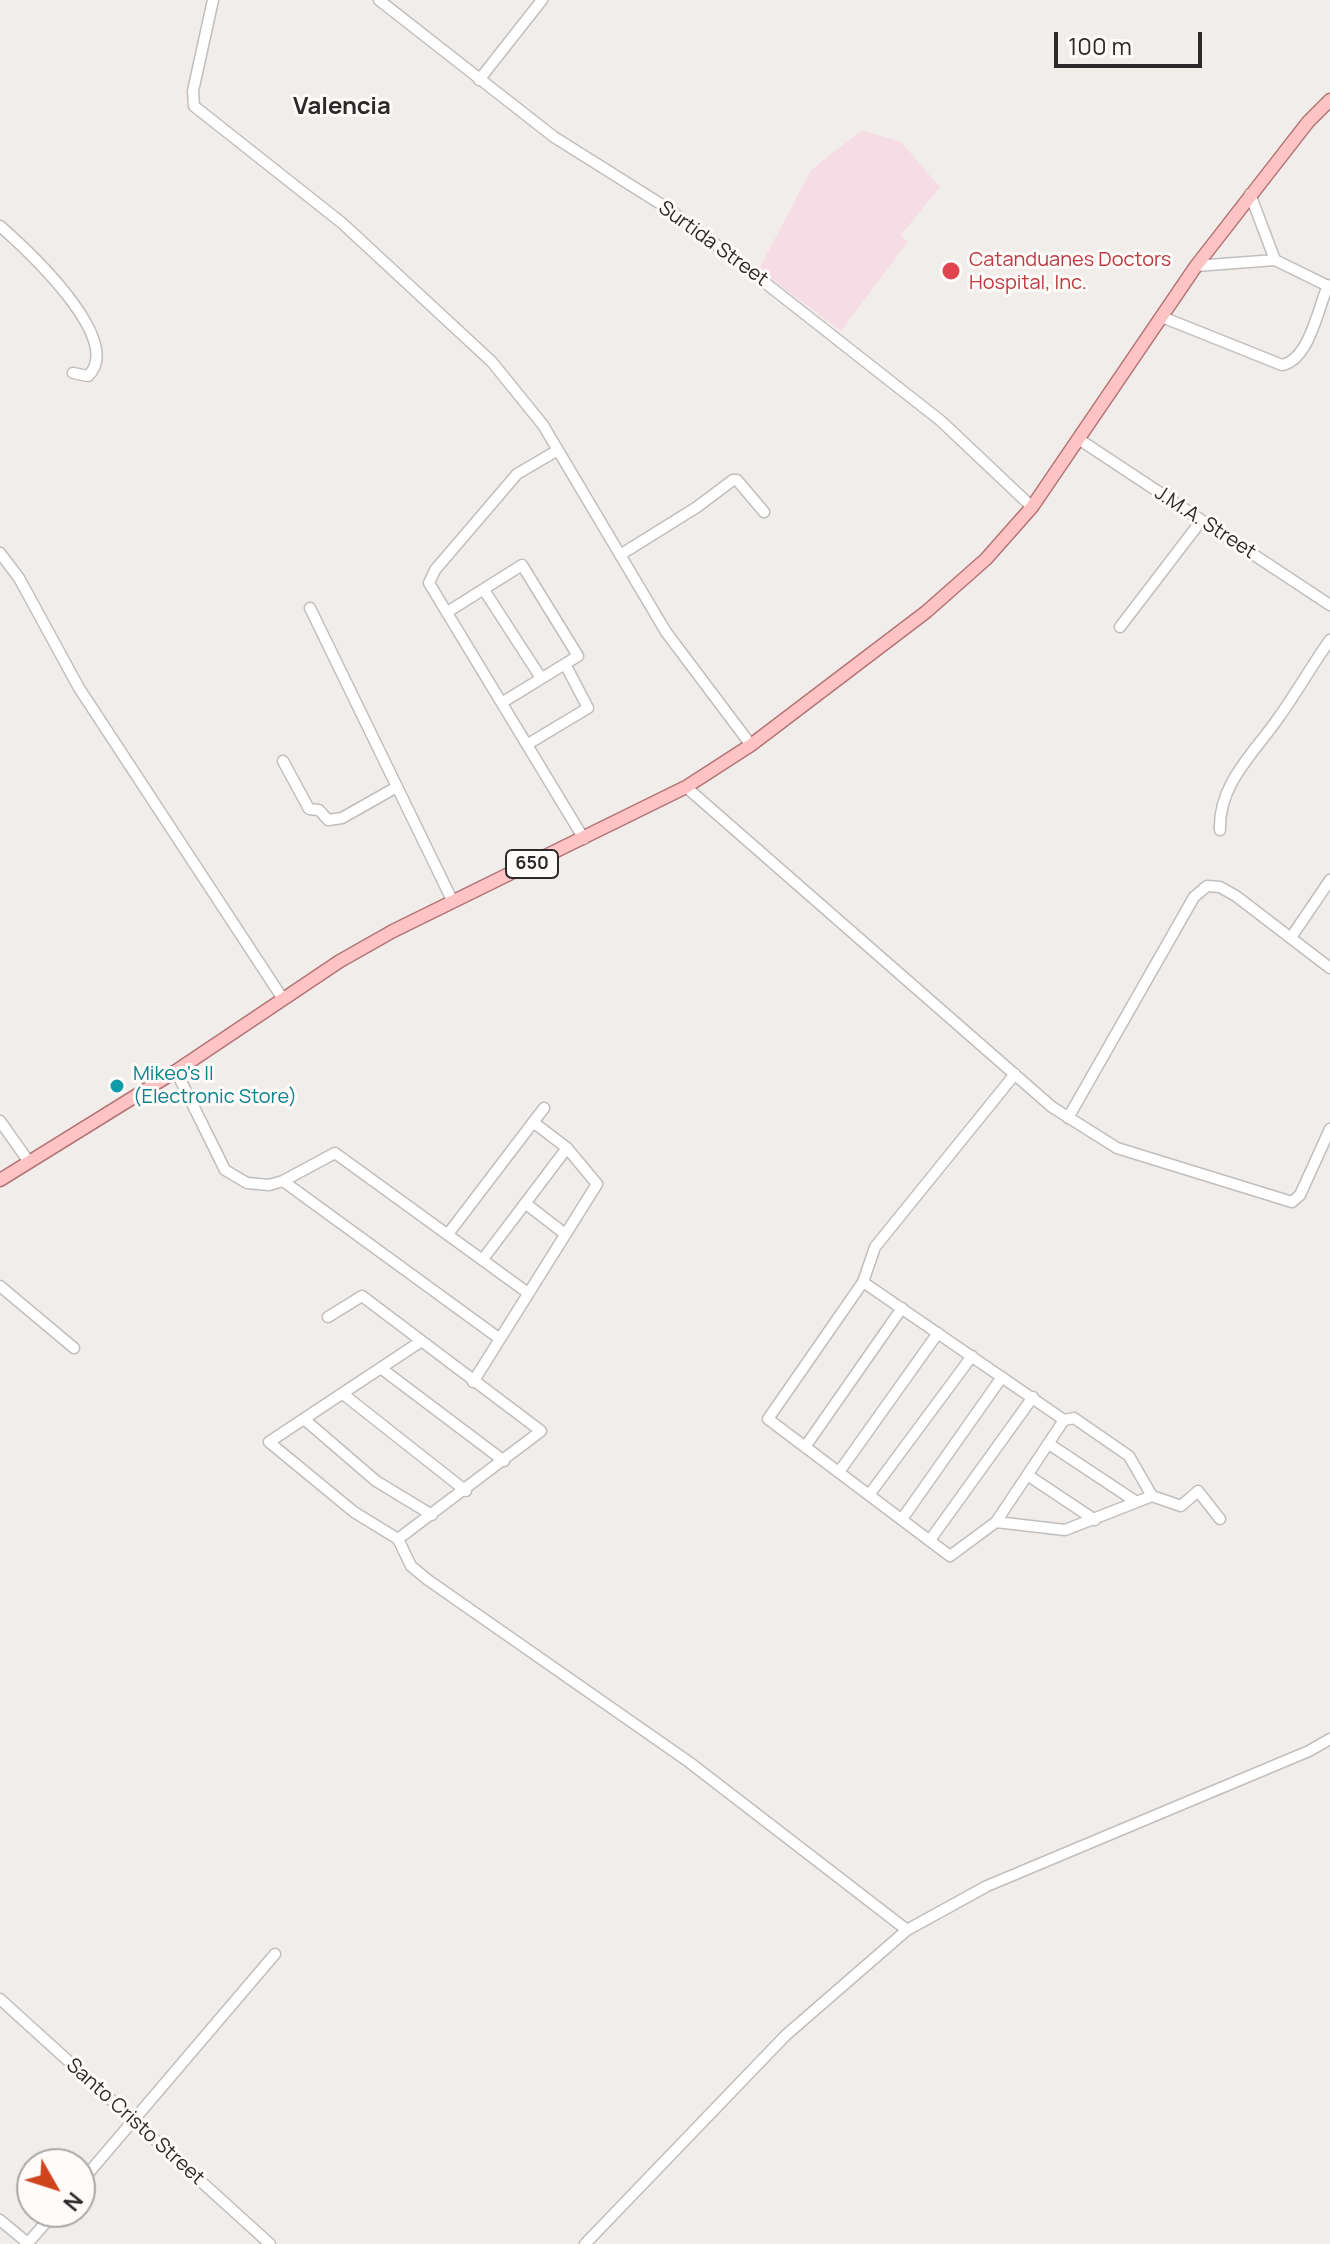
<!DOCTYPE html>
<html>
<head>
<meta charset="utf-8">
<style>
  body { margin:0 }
  #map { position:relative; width:1330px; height:2244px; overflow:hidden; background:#f1edeb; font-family:Manrope,sans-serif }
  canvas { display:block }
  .north { position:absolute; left:16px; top:2148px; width:80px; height:80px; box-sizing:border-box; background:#fefbf9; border:2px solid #aaa7a6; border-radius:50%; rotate:129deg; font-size:22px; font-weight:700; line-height:32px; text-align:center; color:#2b2929 }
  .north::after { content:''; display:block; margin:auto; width:28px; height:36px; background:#ce451e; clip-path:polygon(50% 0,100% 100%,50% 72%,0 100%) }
  .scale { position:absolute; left:1054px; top:32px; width:148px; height:36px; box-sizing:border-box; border:4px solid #2b2929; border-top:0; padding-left:10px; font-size:24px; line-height:28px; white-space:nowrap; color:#2b2929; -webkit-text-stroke:6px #fefbf9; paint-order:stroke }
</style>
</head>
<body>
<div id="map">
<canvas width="1330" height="2244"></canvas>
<div class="north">N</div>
<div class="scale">100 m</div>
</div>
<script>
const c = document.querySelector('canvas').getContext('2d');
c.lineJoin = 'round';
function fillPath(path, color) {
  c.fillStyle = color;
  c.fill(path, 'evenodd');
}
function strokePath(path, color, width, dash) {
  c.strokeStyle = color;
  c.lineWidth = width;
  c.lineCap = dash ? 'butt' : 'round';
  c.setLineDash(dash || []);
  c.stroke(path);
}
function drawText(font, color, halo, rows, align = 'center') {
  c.font = font + ' Manrope,sans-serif';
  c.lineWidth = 6;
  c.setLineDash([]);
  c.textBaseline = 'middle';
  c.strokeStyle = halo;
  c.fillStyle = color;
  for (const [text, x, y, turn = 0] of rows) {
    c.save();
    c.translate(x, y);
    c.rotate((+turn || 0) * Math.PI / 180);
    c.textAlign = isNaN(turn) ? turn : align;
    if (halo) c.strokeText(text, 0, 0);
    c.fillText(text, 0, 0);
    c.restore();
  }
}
fillPath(new Path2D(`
  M862,130L901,142L940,187L901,235L908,242L841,331L759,269L811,170Z`), '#f6dde5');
const minor = new Path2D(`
  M213,0L193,91L194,106L342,223L492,362L543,425L666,632L751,745
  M379,0L554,137L667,208L731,256L941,421L1032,507
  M479,80L542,0
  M1250,194L1275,260
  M0,226C25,248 126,340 88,376L73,373
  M1196,266L1275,260L1330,287
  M1162,317L1282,365C1309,360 1318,309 1328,285
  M1080,440L1330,605
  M558,450L517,474L435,570L429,583L584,839
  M0,553L19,578L79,688L283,999
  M620,555L697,507L733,480H737L764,512
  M484,590L541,678
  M310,608L453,902
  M449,611L522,565L578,656L503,702
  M1120,627L1201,521
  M528,744L588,708L565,664
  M283,761L309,809L319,810L328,820L342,818L395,788
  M686,787L1052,1107L1117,1148L1292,1202L1300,1195L1330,1129
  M1220,830C1218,784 1255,752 1279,717C1297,692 1312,665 1330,640
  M1292,936L1330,880
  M176,1071L225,1170L247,1183L269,1185L283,1181L335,1153L528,1293
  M1015,1074L875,1247L863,1282L768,1419L950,1556L996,1522L1064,1420
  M1068,1118L1194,897L1207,886L1220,887L1236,896L1330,968
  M0,1121L29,1162
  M283,1181L500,1339
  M525,1203L565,1234
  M448,1234L544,1108
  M483,1259L567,1148
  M863,1282L1064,1420L1074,1418L1129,1456L1152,1496
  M0,1286L74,1348
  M328,1317L362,1296L541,1431L398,1539L354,1512L269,1442L420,1342
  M382,1369L504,1461
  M473,1382L597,1184L567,1148L533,1122
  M343,1394L466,1491
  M304,1419L376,1481L432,1515
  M1049,1444L1135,1501
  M805,1447L902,1308
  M839,1472L938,1333
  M1029,1476L1095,1520
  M869,1495L972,1356
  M902,1519L1002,1377
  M996,1522L1065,1530L1152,1496L1181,1506L1198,1491L1220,1519
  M398,1539L411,1566L428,1580L689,1762L907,1930
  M930,1540L1033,1397
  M0,1999L270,2244
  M80,2183L275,1954
  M0,2220L29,2244
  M27,2244L55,2212
  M585,2244L786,2035L907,1930L987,1886L1309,1751L1330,1739`);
const major = new Path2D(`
  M0,1180L176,1071L340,961L393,931L686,787L751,745L926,612L986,559L1032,507L1196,266L1308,122L1330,100`);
strokePath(minor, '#c1bebc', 13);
strokePath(major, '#b47475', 15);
strokePath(minor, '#fff', 10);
strokePath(major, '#fec4c5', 12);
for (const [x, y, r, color] of [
  [951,271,10,"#e0444e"],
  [117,1086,8,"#0f9aa8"]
]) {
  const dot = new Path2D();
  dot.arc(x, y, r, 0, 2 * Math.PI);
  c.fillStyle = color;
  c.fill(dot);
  strokePath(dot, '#fefbf9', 3);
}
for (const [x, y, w] of [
  [532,864,52]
]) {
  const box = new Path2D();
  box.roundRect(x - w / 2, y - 14, w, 28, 6);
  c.fillStyle = '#fefbf9';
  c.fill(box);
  strokePath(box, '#2b2929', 2);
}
drawText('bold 18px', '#2b2929', null, [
  ["650",532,864]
]);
drawText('20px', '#2b2929', '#fefbf9', [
  ["Surtida Street",713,244,36],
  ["J.M.A. Street",1205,523,33],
  ["Santo Cristo Street",135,2122,42]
]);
drawText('20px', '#be3a42', '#fefbf9', [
  ["Catanduanes Doctors",969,260],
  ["Hospital, Inc.",969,283]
], 'left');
drawText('20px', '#0d838f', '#fefbf9', [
  ["Mikeo's II",133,1074],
  ["(Electronic Store)",133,1097]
], 'left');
drawText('bold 24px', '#2b2929', '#fefbf9', [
  ["Valencia",342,107]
]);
</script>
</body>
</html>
